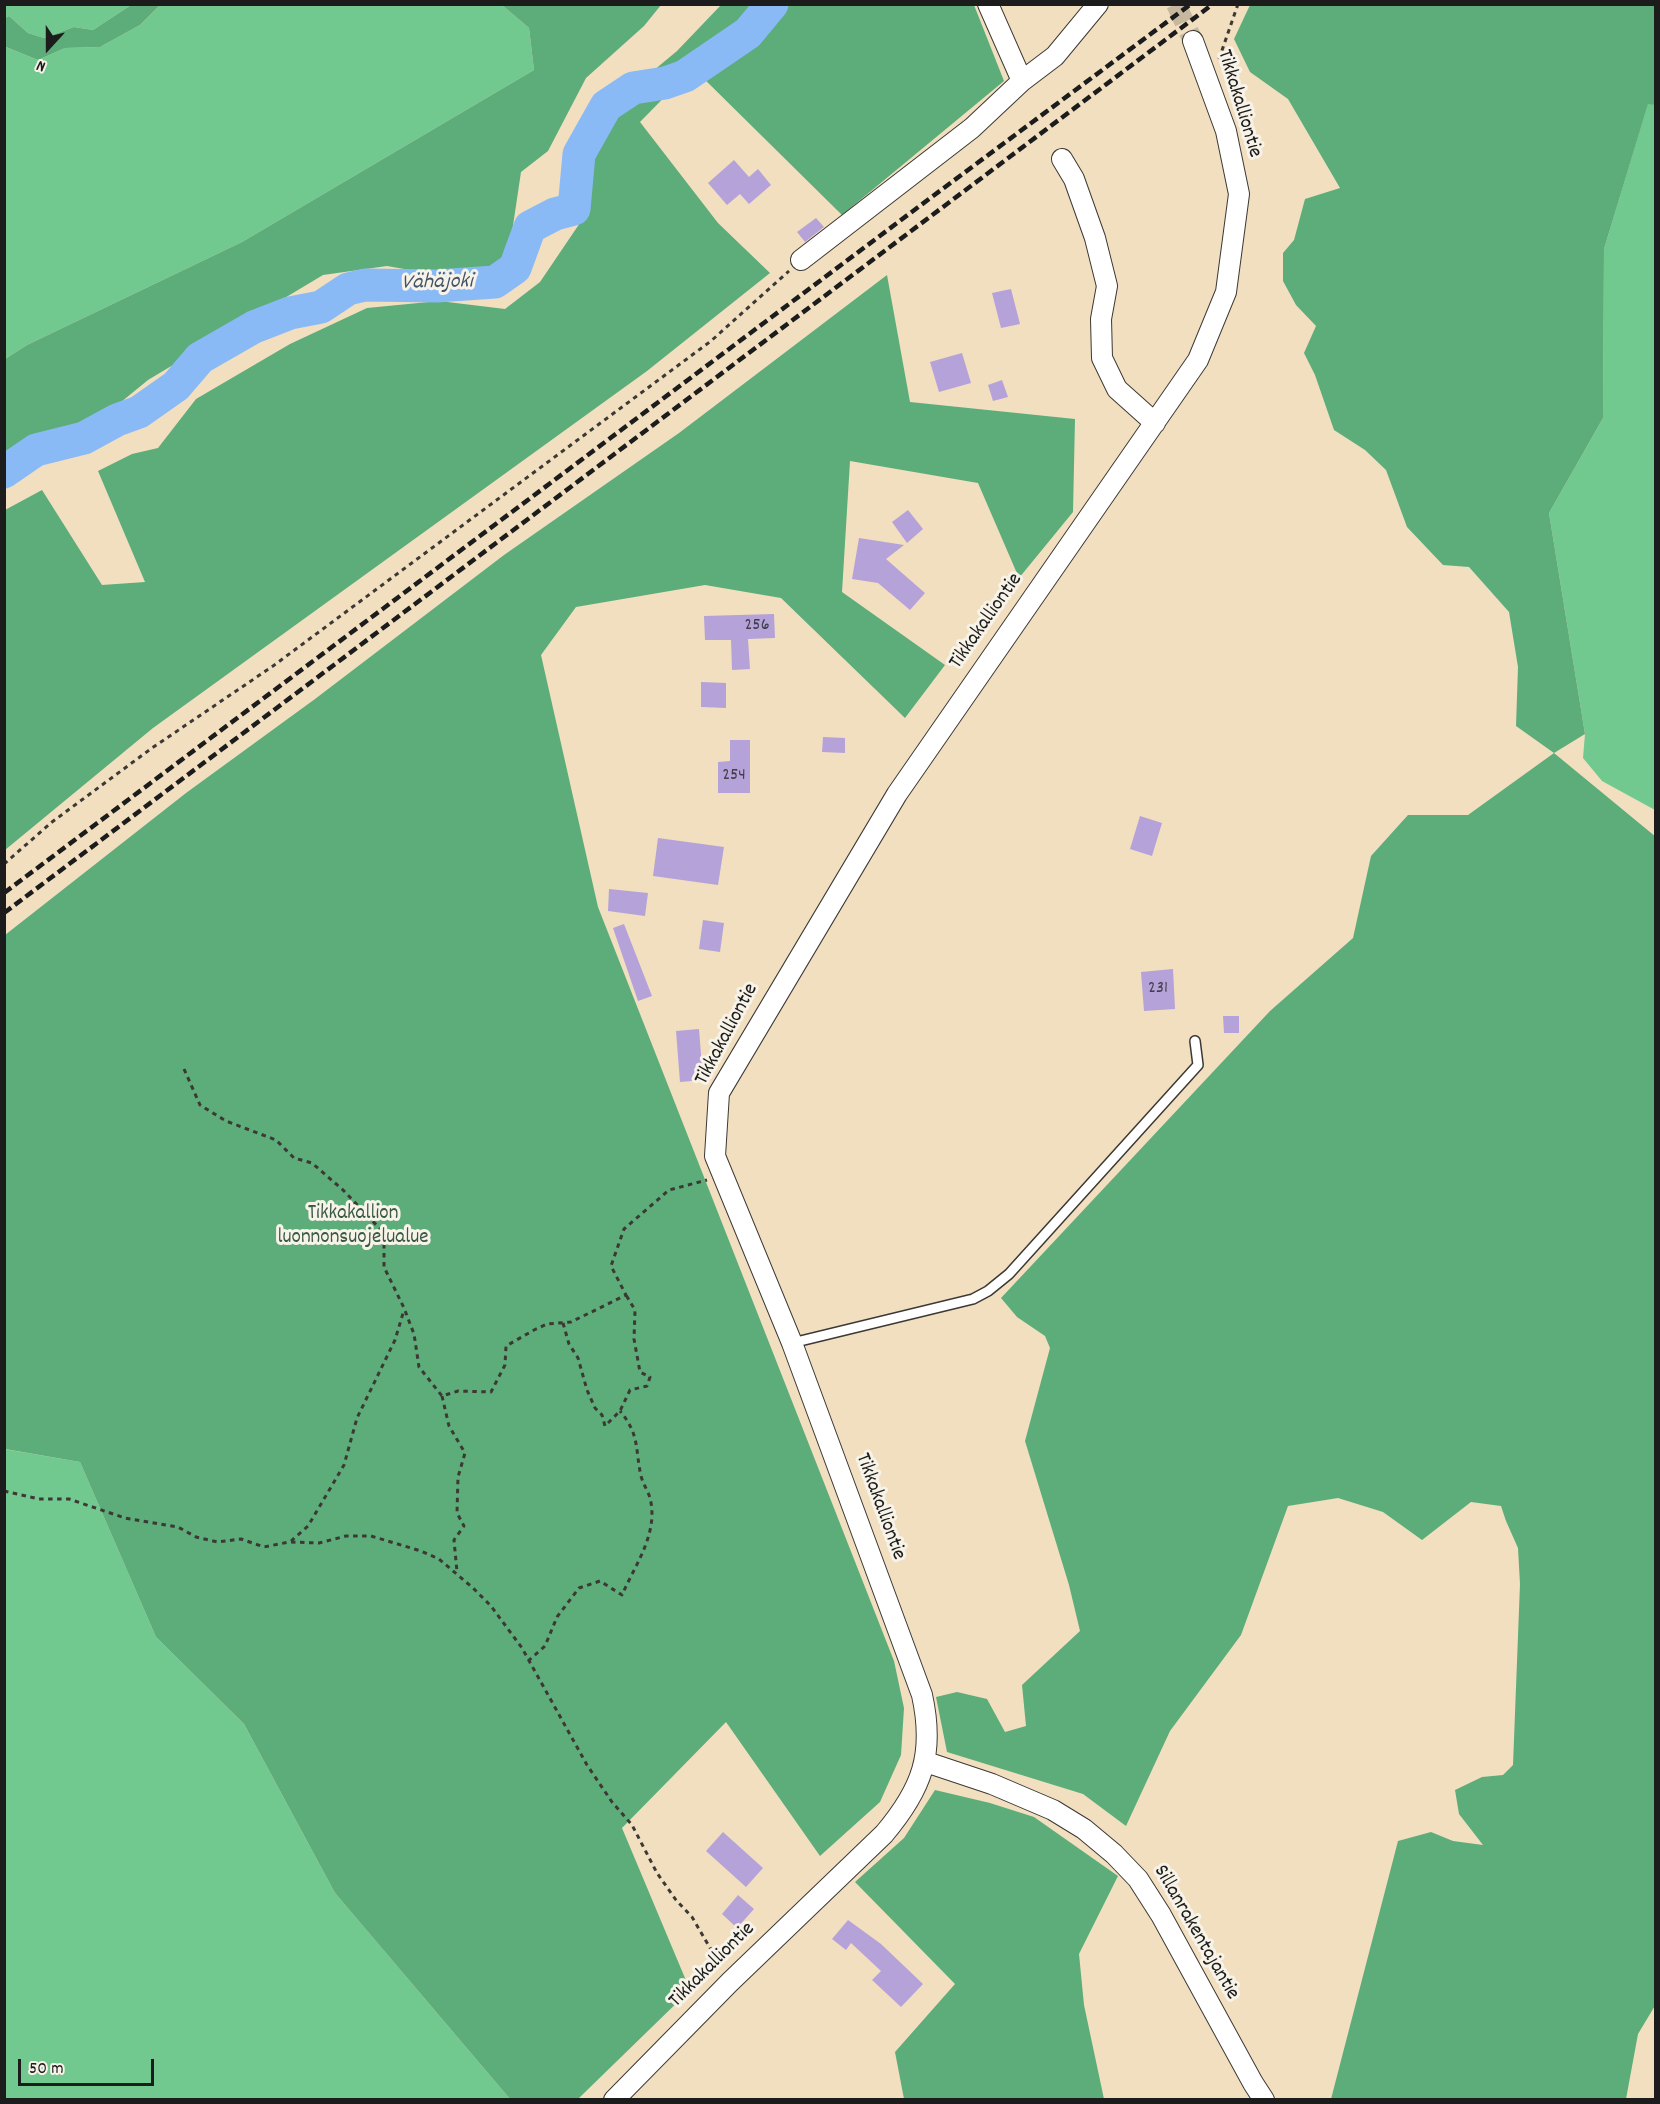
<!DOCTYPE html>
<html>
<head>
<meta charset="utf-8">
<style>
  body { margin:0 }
  #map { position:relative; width:1660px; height:2104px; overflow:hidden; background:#f1dfc0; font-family:Dekko,sans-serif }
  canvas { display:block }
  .frame { position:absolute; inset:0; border:6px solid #1c1c1c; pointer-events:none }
  .north { position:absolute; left:18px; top:18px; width:60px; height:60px; -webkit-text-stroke:4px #f7f3e8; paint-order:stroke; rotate:201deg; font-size:16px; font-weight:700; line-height:24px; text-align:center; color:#1c1c1c }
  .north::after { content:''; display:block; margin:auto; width:21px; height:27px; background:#1c1c1c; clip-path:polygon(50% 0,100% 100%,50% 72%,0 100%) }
  .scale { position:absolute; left:18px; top:2059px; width:136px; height:27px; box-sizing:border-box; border:3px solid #1c1c1c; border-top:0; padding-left:8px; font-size:18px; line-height:21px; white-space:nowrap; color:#1c1c1c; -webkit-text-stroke:4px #f7f3e8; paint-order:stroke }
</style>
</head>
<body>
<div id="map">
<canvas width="1660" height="2104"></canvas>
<div class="frame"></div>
<div class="north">N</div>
<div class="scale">50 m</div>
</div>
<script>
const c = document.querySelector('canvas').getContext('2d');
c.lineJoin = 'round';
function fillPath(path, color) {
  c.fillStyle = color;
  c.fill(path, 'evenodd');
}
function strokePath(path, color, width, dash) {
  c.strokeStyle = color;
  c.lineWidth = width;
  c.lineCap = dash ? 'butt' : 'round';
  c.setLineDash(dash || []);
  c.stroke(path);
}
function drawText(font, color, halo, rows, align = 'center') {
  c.font = font + ' Dekko,sans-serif';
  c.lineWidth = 6;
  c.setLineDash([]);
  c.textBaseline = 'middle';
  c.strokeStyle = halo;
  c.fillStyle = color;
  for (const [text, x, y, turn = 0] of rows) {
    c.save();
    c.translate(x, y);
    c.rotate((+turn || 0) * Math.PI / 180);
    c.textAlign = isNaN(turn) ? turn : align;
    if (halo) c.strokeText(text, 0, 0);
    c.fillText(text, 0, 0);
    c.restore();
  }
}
fillPath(new Path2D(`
  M5,5H131L93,30L74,27L44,38L28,33L9,16L5,18Z
  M160,5H502L529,28L534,70L242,242L27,345L5,359L4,43L6,47L38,60L65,48L100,47L140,25Z
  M1648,103L1655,105V810L1602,781L1583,758L1585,734L1549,513L1603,418L1604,249Z
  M4,1449L80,1462L156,1637L244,1724L335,1893L510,2099H5Z`), '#71c990');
fillPath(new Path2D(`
  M131,5H160L140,25L100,47L65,48L38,60L6,47L5,18L9,16L28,33L44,38L74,27L93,30Z
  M502,5H661L644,26L586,78L548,151L521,172L511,239L497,271L450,277L387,266L323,275L148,380L77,438L5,468V359L27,345L242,242L534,70L529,28Z
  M721,5H974L1004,81L842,215L693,68L640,122L718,223L770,273L647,371L153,728L5,850V510L42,490L102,585L145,582L98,471L132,454L158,448L196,399L290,344L367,308L439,301L505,309L540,282L584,217L565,167L612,105L677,51Z
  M1250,5H1655V105L1648,104L1604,249L1603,418L1549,513L1585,734L1554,753L1656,837V2004L1638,2034L1626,2099H1331L1398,1841L1431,1832L1453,1841L1483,1845L1459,1814L1455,1790L1482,1777L1503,1775L1513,1765L1520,1584L1518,1548L1506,1521L1501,1506L1471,1502L1422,1540L1383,1512L1338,1498L1288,1506L1241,1635L1170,1731L1126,1826L1083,1794L947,1752L936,1697L957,1692L987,1699L1005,1732L1026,1726L1022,1685L1080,1631L1069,1585L1025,1441L1050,1348L1045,1336L1017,1317L1001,1298L1270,1011L1353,938L1371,856L1408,815H1468L1554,753L1516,726L1518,667L1509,612L1469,567L1443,565L1407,527L1386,470L1365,450L1334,430L1315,375L1304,353L1316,326L1296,305L1283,281V253L1294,240L1305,199L1340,188L1288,99L1250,72L1234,39Z
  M887,275L910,402L1075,419L1073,512L1019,578L978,483L850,461L842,592L945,665L905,718L781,598L705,585L576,607L541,655L598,907L894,1661L904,1708L901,1755L880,1802L820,1856L726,1722L622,1828L690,1990L578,2099H510L335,1893L244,1724L156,1637L80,1462L5,1449V935L186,793L315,699L504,555L679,433Z
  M935,1790L990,1803L1034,1817L1118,1876L1079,1954L1084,2005L1104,2099H904L895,2052L955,1984L855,1882L904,1838Z`), '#5cad7a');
strokePath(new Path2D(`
  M4,472L36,450L84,438L117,420L139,412L176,386L200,358L254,327L290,313L321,307L348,289L365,285L437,286L495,282L515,268L530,227L555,214L574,209L579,154L606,106L633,88L665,83L685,76L748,33L772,4`), '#8abaf6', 33);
fillPath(new Path2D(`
  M734,160L749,177L758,169L771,185L749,204L740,194L727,205L708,183Z
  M816,218L824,227L805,242L797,232Z
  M1011,289L1020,324L1001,328L992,293Z
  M962,353L971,383L939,392L930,362Z
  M1002,380L1008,397L993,401L988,385Z
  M908,510L923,529L907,543L892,522Z
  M859,538L904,545L886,559L925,593L910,610L878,583L852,579Z
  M774,614L775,638L748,639L750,669L732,670L731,640H705L704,616Z
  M701,682L726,683V708L701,707Z
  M823,737L845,738V753L822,752Z
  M730,740H750V793H718V762L730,761Z
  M1140,816L1162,823L1152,856L1130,849Z
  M658,838L724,847L718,885L653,876Z
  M609,889L648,893L645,916L608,911Z
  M703,920L724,923L720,952L699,949Z
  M624,924L652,996L638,1001L613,928Z
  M1173,969L1175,1009L1144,1011L1141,972Z
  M1223,1016H1239V1033H1224Z
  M699,1029L703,1080L680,1082L676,1031Z
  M723,1832L763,1868L746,1887L706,1851Z
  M738,1895L754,1909L737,1928L722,1914Z
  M848,1920L881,1944L923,1984L901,2007L872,1980L881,1971L851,1943L846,1950L832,1939Z`), '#b4a2d9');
strokePath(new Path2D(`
  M1176,4L1193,41`), '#c6b89f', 20, [20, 10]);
const lane = new Path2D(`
  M792,1343L973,1299L988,1291L1009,1274L1198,1065L1195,1041`);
const street = new Path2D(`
  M988,4L1022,81
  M1062,159L1074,179L1095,238L1107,286L1101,319L1102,358L1117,389L1155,423
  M801,260L972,128L1022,81L1055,56L1098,4
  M926,1762L992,1784L1053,1810L1084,1829L1114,1854L1138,1879L1161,1915L1253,2083L1264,2100
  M614,2100L730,1982L884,1834C922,1789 935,1754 922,1695L792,1343L715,1156L719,1093L897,794L1198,360L1226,292L1239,194L1226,131L1193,41`);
strokePath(lane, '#3c3935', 12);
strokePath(street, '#3c3935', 22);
strokePath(new Path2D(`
  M1219,59L1238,4
  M4,864L52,822L152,748L273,666L711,341L789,271
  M184,1069L200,1105L226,1121L276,1140L294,1158L312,1163L343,1190L384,1233V1267L404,1308L414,1334L419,1367L442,1396L458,1391L491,1392L505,1365L506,1346L534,1330L547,1324L571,1322L626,1295L611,1266L624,1229L669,1190L707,1180
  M563,1323L569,1344L578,1358L587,1390L595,1408L602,1415L605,1426L620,1411L630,1390L647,1386L650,1377L640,1372L634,1339L635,1310L626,1295
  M442,1396L449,1426L465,1453L458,1477L457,1513L464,1526L454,1540L457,1572
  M4,1491L39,1499H69L125,1518L178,1527L196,1537L218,1542L241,1539L264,1547L289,1542L319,1543L346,1536H371L421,1551L439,1559L473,1588L491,1606L522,1648L587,1765L612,1802L632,1825L657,1873L676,1900L692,1917L720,1965
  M291,1541L308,1526L344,1465L357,1418L395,1340L404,1310
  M528,1661L545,1646L557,1617L579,1588L600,1581L622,1595C635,1565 659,1533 650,1498C648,1491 643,1484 641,1476C635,1449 640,1435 620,1411`), '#3c3935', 3, [4.5, 4.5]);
strokePath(lane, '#fff', 9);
strokePath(street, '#fff', 20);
strokePath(new Path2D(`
  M4,893L929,199L1191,4
  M4,913L1213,4`), '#1c1c1c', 4.5, [9, 4.5]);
drawText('18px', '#423e4b', null, [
  ["256",757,627],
  ["254",734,777],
  ["231",1158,990]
]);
drawText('21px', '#1c1c1c', '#f7f3e8', [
  ["Tikkakalliontie",1238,104,73],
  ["Tikkakalliontie",987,622,-55],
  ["Tikkakalliontie",728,1035,-62],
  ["Tikkakalliontie",879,1507,70],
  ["Sillanrakentajantie",1195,1933,60],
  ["Tikkakalliontie",713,1966,-45]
]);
drawText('21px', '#3a5945', '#f7f3e8', [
  ["Tikkakallion",353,1215],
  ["luonnonsuojelualue",353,1239]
]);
drawText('italic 22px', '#425368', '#f7f3e8', [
  ["Vähäjoki",437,284,-1]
]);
</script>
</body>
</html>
